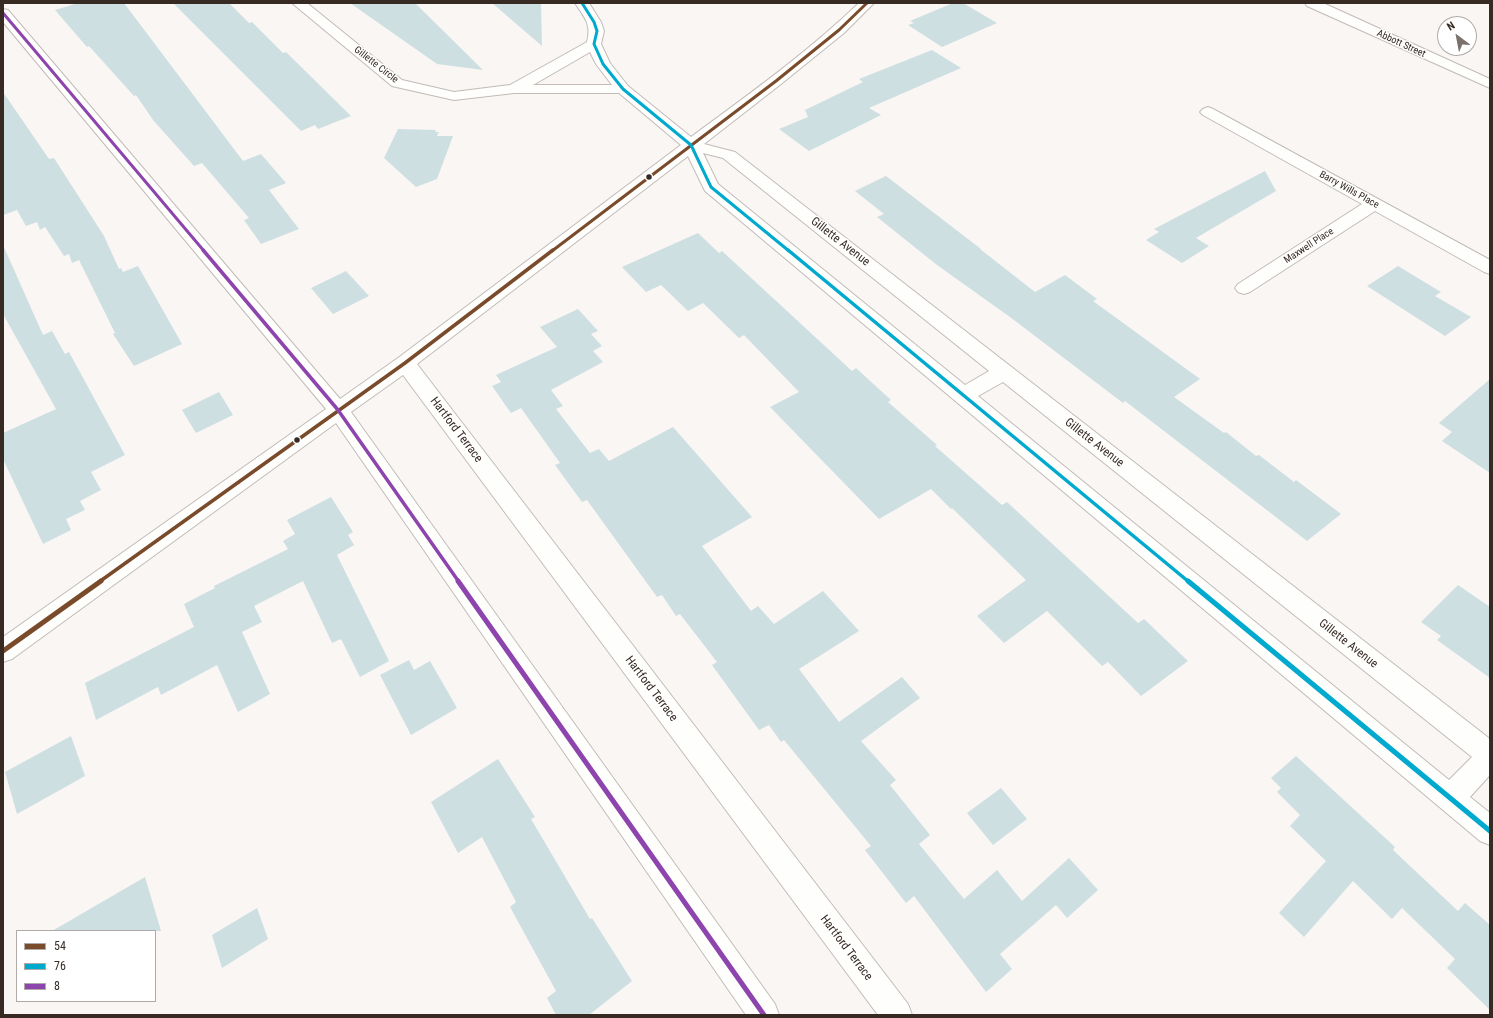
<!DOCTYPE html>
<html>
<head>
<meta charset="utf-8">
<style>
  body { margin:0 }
  #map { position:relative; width:1493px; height:1018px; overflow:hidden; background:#f9f6f4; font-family:"Roboto Condensed",sans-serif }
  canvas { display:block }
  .frame { position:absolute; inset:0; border:4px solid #362a23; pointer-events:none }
  .legend { position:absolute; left:16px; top:930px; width:140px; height:72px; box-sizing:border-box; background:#fff; border:1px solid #afaaa7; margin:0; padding:5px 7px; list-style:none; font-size:12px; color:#362a23 }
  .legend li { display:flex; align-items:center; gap:8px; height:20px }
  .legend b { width:20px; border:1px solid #afaaa7 }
  .north { position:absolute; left:1437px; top:16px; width:40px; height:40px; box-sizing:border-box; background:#fff; border:1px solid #afaaa7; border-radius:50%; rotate:328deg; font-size:11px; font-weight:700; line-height:16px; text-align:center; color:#362a23 }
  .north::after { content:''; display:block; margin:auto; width:14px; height:18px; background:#7a716c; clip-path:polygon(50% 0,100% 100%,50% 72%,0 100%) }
</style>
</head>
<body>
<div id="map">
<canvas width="1493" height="1018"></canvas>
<div class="frame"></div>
<ul class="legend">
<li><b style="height:5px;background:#7a4b2a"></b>54</li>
<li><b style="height:5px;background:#00a9ce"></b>76</li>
<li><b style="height:5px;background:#8e44ad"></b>8</li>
</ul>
<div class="north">N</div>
</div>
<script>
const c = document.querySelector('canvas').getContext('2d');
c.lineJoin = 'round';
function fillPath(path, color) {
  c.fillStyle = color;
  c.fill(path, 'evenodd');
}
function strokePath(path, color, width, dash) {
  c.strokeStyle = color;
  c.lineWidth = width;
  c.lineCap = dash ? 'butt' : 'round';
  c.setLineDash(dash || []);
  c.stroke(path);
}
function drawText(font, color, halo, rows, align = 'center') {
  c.font = font + ' "Roboto Condensed",sans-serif';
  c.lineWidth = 3;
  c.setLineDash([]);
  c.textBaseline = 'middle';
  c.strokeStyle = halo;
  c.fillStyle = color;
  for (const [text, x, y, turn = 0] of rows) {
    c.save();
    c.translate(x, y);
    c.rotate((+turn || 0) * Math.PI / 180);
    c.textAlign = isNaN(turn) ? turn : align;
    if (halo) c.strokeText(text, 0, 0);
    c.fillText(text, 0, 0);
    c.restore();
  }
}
fillPath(new Path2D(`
  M78,3H124L243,161L261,154L286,183L269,190L299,229L261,244L244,220L249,218L202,163L194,166L153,120L136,95L134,96L89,46L87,47L55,10Z
  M173,3H229L249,23L252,22L283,53L286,52L351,116L318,129L315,125L301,131Z
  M350,3H415L483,70L437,64Z
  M492,3H541L542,46Z
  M953,3H963L997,23L942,47L908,25L914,23L910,21Z
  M932,50L961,68L869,108L881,115L809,151L779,129L808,117L805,110L863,82L859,79Z
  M3,92L49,159L54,158L104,236L119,269L121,268L123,272L138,266L182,344L134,366L113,334L115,333L79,260L72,263L69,254L64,256L45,227L40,230L37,222L26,226L17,210L3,215Z
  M398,129L436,130L435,132H439L437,136H453L437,179L416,187L384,158Z
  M1265,171L1276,191L1196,238L1209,246L1182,263L1146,240L1159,232L1154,229Z
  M886,176L981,249H980L1035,292L1065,275L1097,299L1093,301L1200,379L1174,397L1224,433L1226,432L1256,456L1259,455L1294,482L1296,480L1341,514L1307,541L1125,401L1123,403L1010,317L937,265L877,217L884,214L855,191Z
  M698,233L719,253L722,251L852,371L856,368L891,400L888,402L937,445L935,446L1002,505L1007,502L1138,623L1144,619L1188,661L1141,696L1108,662L1102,666L1047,611L1004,643L977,616L1026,580L952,508L951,509L931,489L879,519L770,407L799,392L744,335L739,338L703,303L688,311L661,285L646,292L622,267Z
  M3,245L43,335L52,331L65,354L69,352L125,455L91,472L101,490L80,501L85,510L66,519L71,530L43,544L3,459V433L56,409L3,314Z
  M1398,266L1441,292L1435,296L1471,317L1445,336L1367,286Z
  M346,271L369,296L333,314L311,288Z
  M578,309L598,331L591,334L602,346L593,351L603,362L551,390L563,406L556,409L590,453L599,449L609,461L673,427L752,517L702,546L751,611L758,606L774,624L823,591L859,631L799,669L839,722L902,677L920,698L861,741L896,780L890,785L930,835L919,844L964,899L997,870L1022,901L1069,858L1098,890L1067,918L1056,905L1000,954L1012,969L986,992L914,896L906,903L865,850L871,846L784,740L781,742L769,725L759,730L712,665L717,662L680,614L676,616L662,595L657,597L587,500L582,502L555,465L560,463L521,408L511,413L492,386L501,382L496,375L557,347L540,327Z
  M1490,379V473L1442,441L1452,432L1439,423Z
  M219,392L233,415L196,433L182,410Z
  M331,497L353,532L348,535L354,545L337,555L389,661L360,677L341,639L332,643L303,581L254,606L262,622L242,632L270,694L238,712L217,665L161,695L158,687L96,720L85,683L194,627L184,604L215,588L214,586L288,549L283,541L295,534L287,520Z
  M1458,585L1490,607V678L1437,640L1441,636L1421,622Z
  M409,660L414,670L430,661L457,708L411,735L380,675Z
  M71,736L85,776L17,814L5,772Z
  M1296,756L1395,847L1393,850L1458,911L1465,903L1490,925V1010L1447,968L1455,959L1402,908L1392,919L1353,881L1304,937L1279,913L1326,861L1290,826L1300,815L1277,792L1281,788L1271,778Z
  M498,759L535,817L531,819L590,919L592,918L632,981L589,1015H556L547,998L556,991L510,907L516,902L482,837L458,853L431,802Z
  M1001,788L1027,819L993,845L967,813Z
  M145,877L161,931H52Z
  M257,908L268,939L222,968L212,935Z`), '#cedfe2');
const minor = new Path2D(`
  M292,3H307L402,80L454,92L510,85L587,42C592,24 584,17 575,3H589L601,22L604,31L601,44L610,63L628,86L691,137C749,94 807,53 859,3H874L844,33L781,84L704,144L735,152L1490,739V775L1470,797L1490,813V845L1480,841L705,191L688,156L417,364L908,1004L912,1015H878L403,375L351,412L775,1004L779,1015H746L336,423L12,659L3,662V637L326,409L3,22V9L8,10L340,399L398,358L681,145L619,93H514L454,100L392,86ZM590,52L596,64L612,85H533ZM703,153L723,158L989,371L965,385L718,184ZM1003,382L1472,757L1449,780L978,396Z
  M1305,3H1323L1490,79V88L1307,6Z
  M1208,107L1213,109L1490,260V274L1484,272L1375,211L1250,292L1244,294L1238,292L1235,288L1238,284L1362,204L1203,115L1200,112L1203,109Z`);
strokePath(minor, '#c2bbb7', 2);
fillPath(minor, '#fefefd');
strokePath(new Path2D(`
  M552,251L776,81L839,30L867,3`), '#7a4b2a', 3);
strokePath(new Path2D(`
  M99,582L405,363L553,250`), '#7a4b2a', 3.5);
strokePath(new Path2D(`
  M3,651L101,581`), '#7a4b2a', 5);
strokePath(new Path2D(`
  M582,3L594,22L597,31L594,44L603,64L623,89L691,145L711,187L789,251`), '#00a9ce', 3);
strokePath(new Path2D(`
  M788,250L1189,582`), '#00a9ce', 3.5);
strokePath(new Path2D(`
  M1188,581L1490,831`), '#00a9ce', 5);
strokePath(new Path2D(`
  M3,13L204,251`), '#8e44ad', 3);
strokePath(new Path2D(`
  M203,250L338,410L459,582`), '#8e44ad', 3.5);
strokePath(new Path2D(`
  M458,581L764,1015`), '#8e44ad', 5);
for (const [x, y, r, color] of [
  [649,177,3.5,"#362a23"],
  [297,440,3.5,"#362a23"]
]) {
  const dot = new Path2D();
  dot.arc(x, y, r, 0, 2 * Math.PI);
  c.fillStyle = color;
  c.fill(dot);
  strokePath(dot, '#fff', 1.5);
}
drawText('10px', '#362a23', '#fff', [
  ["Abbott Street",1401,44,25],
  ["Gillette Circle",376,65,38],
  ["Barry Wills Place",1349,190,29],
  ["Maxwell Place",1309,246,-33]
]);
drawText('12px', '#362a23', '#fff', [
  ["Gillette Avenue",840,242,38],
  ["Hartford Terrace",456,430,53],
  ["Gillette Avenue",1094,443,38],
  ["Gillette Avenue",1348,644,38],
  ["Hartford Terrace",651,689,53],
  ["Hartford Terrace",846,948,53]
]);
</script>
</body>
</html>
